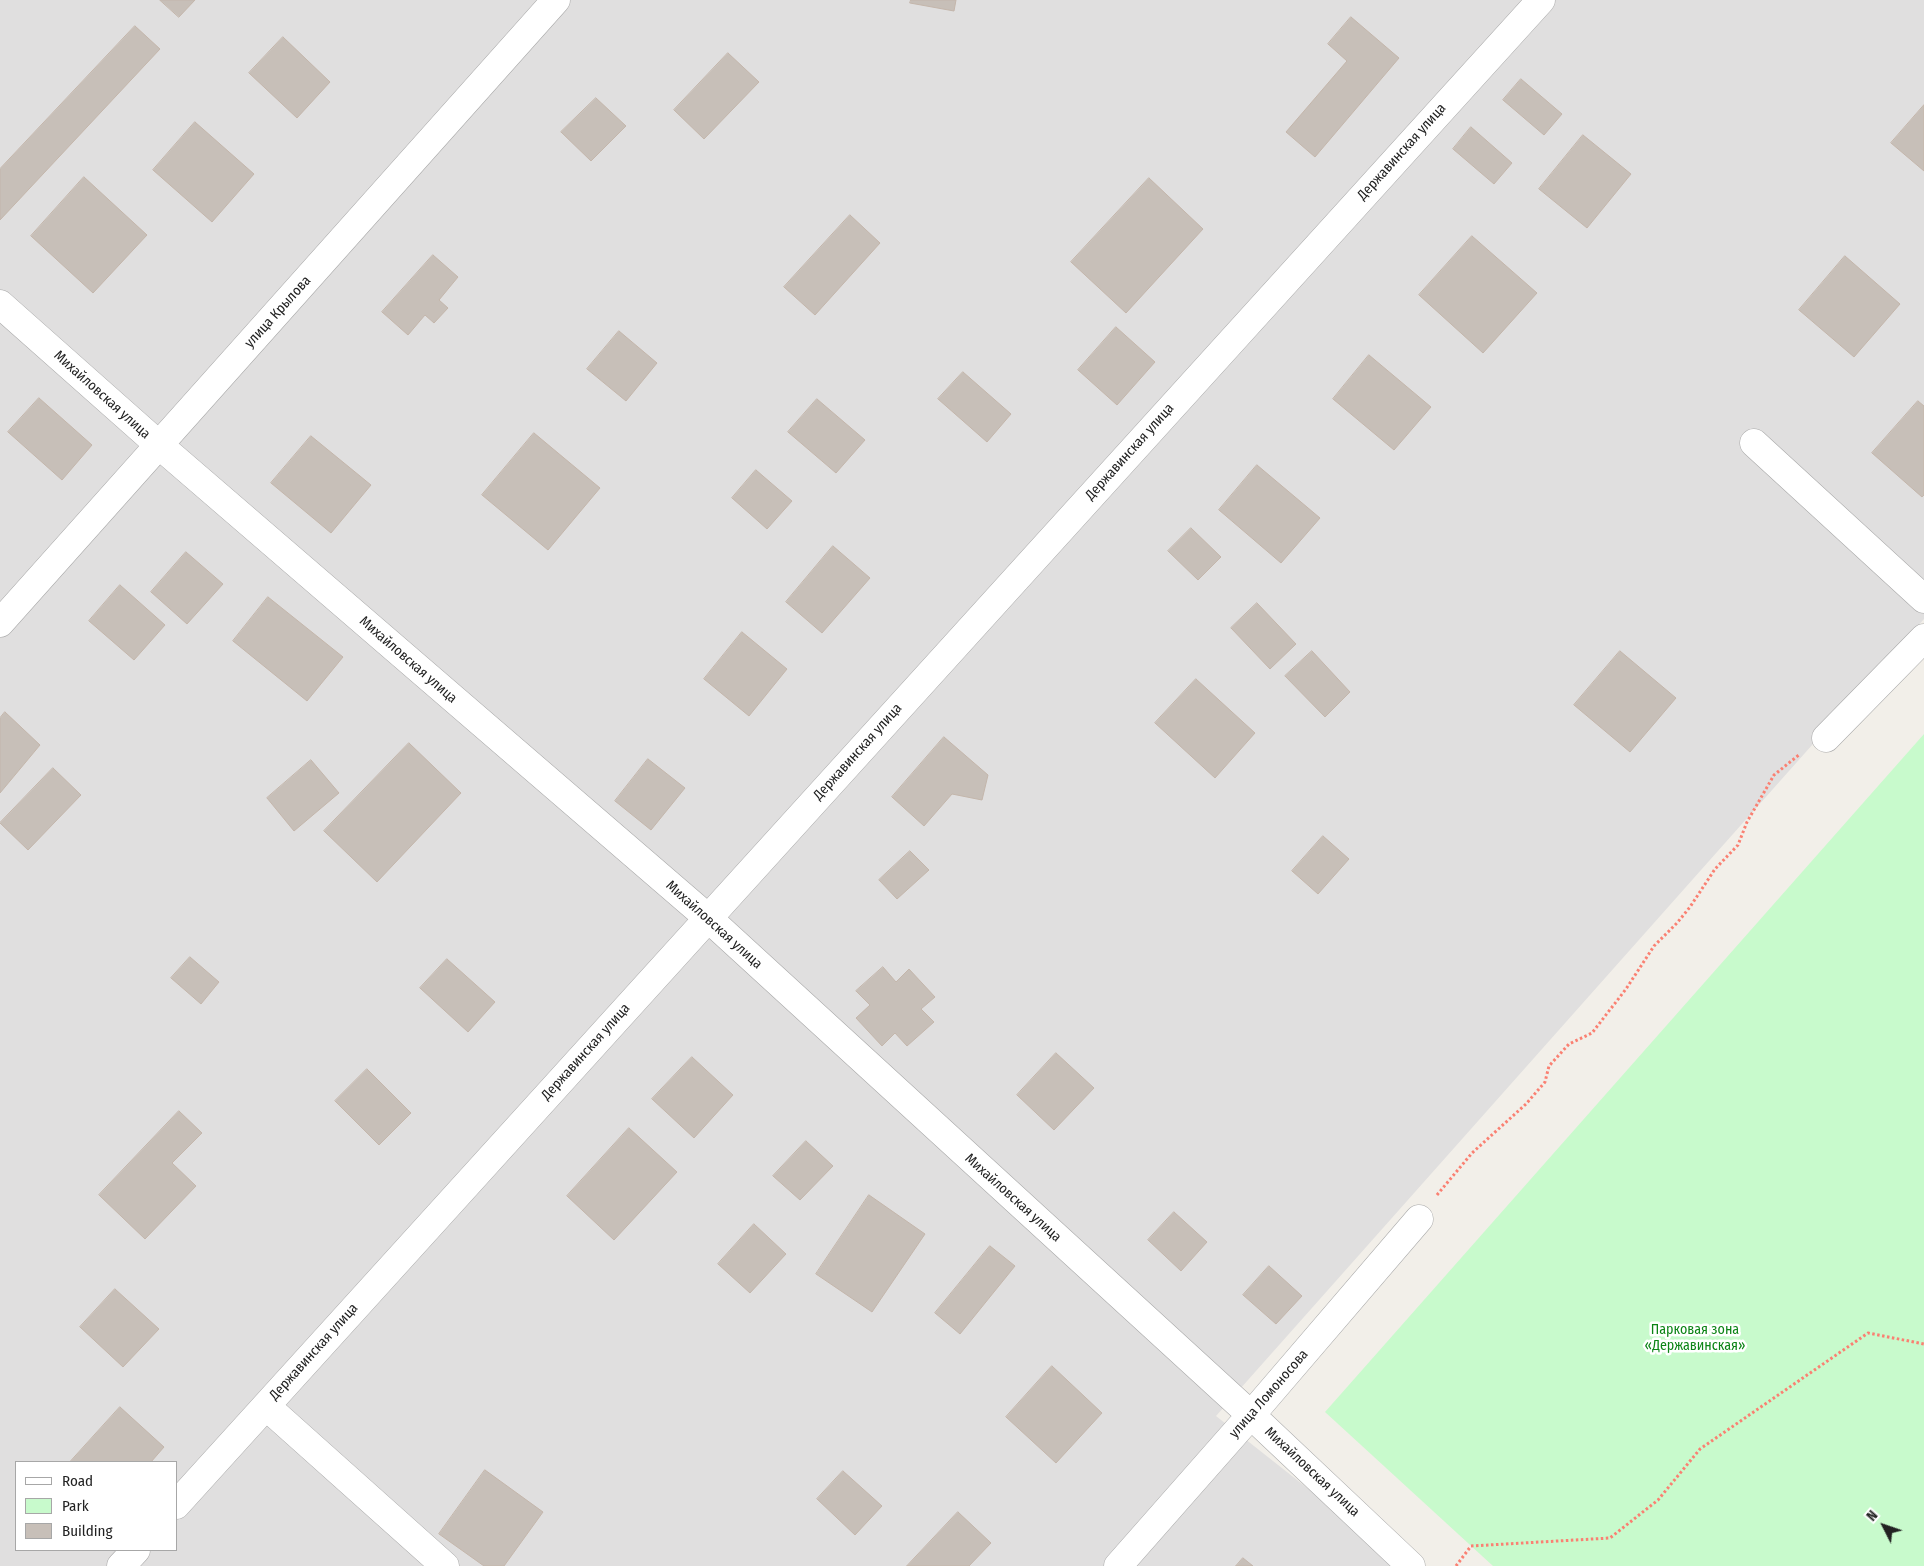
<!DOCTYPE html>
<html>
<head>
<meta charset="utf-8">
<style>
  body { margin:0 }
  #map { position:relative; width:1924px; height:1566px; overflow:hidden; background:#f2efe9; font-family:"Fira Sans Condensed",sans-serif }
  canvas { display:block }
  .legend { position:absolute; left:15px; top:1461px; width:162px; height:90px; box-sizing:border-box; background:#fff; border:1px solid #a7a7a7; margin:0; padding:6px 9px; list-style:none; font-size:15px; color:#222 }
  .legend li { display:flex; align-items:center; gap:10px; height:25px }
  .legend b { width:25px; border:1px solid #a7a7a7 }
  .north { position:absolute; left:1859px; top:1501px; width:50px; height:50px; -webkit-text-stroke:4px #fff; paint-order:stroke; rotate:311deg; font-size:14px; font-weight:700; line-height:20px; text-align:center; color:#222 }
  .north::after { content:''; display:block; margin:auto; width:18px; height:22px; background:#222; clip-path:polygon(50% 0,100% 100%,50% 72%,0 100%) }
</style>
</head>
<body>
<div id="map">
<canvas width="1924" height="1566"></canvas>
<ul class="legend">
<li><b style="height:6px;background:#fff"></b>Road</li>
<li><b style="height:14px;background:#c8facc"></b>Park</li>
<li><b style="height:14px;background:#c7bfb8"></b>Building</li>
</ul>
<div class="north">N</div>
</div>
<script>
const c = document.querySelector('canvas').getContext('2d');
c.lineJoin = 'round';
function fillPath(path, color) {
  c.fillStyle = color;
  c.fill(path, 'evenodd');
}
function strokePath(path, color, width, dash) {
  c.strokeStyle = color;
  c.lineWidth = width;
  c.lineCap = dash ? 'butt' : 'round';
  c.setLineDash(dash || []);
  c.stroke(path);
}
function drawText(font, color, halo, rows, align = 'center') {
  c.font = font + ' "Fira Sans Condensed",sans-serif';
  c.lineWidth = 5;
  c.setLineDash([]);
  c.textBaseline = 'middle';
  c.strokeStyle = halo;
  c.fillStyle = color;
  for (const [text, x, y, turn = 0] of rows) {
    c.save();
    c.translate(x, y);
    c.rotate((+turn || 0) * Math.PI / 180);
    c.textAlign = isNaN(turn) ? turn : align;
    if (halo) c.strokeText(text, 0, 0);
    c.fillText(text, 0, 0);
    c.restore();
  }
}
fillPath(new Path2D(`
  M0,0H1924V619L1216,1416L1406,1566H0ZM16,1462H176V1550H16Z`), '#e0dfdf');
fillPath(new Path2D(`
  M1924,734V1566H1493L1325,1412Z`), '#c8facc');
const building = new Path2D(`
  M160,0H195L179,17Z
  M911,0H956L954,11L910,3Z
  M1351,17L1399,58L1315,157L1286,132L1347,61L1328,44Z
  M135,26L160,49L0,220V169Z
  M283,37L330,82L297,118L249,73Z
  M728,53L759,82L704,139L674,110Z
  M1521,79L1562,114L1544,135L1503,100Z
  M596,98L626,126L591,161L561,132Z
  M1924,105V171L1891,143Z
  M195,122L254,174L212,222L153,170Z
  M1471,127L1512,163L1494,184L1453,149Z
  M1583,135L1631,174L1587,228L1539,189Z
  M84,177L147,235L93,293L31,236Z
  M1149,178L1203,229L1126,313L1071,262Z
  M850,215L880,243L815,315L784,287Z
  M1472,236L1537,293L1483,353L1419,295Z
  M433,255L458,277L439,300L448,308L434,323L425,315L408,335L382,312Z
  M1845,256L1900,304L1854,357L1799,310Z
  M1116,327L1155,362L1117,405L1078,370Z
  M619,331L657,363L626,401L587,369Z
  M1369,355L1431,407L1394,450L1333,399Z
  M963,372L1011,414L987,442L938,399Z
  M39,398L92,445L62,480L8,432Z
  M817,399L865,440L836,473L788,432Z
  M1918,401L1924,406V495L1922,497L1872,453Z
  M534,433L600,488L548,550L482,495Z
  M311,436L371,485L331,533L271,483Z
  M1257,465L1320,518L1281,563L1219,510Z
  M756,470L792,501L767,529L732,498Z
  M1191,528L1221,557L1198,580L1168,551Z
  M833,546L870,578L822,633L786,602Z
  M186,552L223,584L187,624L151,592Z
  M120,585L165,625L134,660L89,621Z
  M268,597L343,657L307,701L233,641Z
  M1257,603L1296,644L1270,669L1231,628Z
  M742,632L787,669L749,716L704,679Z
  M1312,651L1350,692L1325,717L1285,676Z
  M1620,651L1676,698L1630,752L1574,705Z
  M1196,679L1255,733L1215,778L1155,723Z
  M5,712L40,745L0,793V718Z
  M944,737L988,775L982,800L952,794L924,826L892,797Z
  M409,743L461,793L377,882L324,831Z
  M648,759L685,788L651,830L615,801Z
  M311,760L339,793L294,831L267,798Z
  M53,768L81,795L28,850L0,823Z
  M1323,836L1349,859L1318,894L1292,871Z
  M910,851L929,870L897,899L879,880Z
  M190,957L219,982L201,1004L171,978Z
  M447,959L495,1002L468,1032L420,988Z
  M883,967L896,982L909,969L935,997L921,1009L934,1022L907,1046L895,1033L882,1046L856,1018L870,1005L856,991Z
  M1056,1053L1094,1088L1054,1130L1017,1095Z
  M692,1057L733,1095L694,1138L652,1099Z
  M367,1069L411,1113L379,1145L335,1101Z
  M179,1111L202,1133L172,1163L196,1186L145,1239L99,1195Z
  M629,1128L677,1172L614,1240L567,1196Z
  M806,1141L833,1166L800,1200L773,1176Z
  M869,1195L925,1234L872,1312L816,1274Z
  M1174,1212L1207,1242L1181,1271L1148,1240Z
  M754,1224L786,1254L750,1293L718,1264Z
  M990,1246L1015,1266L960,1334L935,1313Z
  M1269,1266L1302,1296L1276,1324L1243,1295Z
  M115,1289L159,1329L123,1367L80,1327Z
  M1052,1366L1102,1413L1056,1463L1006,1417Z
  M120,1407L164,1447L151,1462H70Z
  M485,1470L543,1512L504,1566H484L439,1534Z
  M843,1471L882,1506L855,1535L817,1499Z
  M958,1512L991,1543L969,1566H907Z
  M1243,1558L1253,1566H1236Z`);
fillPath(building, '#c7bfb8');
strokePath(building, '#c4b6ab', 1);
const minor = new Path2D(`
  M0,304L159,445L708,918L1251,1415L1411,1566
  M1754,443L1924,599
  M0,623L556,0
  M1826,738L1924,638
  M266,1406L445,1566
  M176,1505L1541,0
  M121,1566L136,1550
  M1118,1566L1251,1415L1419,1219`);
strokePath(minor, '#a9a9a9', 29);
strokePath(new Path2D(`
  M1437,1195L1472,1153L1526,1104L1545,1082L1549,1066L1569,1044L1592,1033L1626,989L1654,946L1677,923L1690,907L1715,869L1738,845L1747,822L1774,775L1800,754
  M1456,1566L1471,1546L1610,1538L1658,1500L1700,1449L1868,1333L1924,1344`), '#fa8072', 3, [2.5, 2.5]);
strokePath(minor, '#fff', 28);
drawText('14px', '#222', '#fff', [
  ["Державинская улица",1402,152,-48],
  ["улица Крылова",278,312,-48],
  ["Михайловская улица",102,395,42],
  ["Державинская улица",1130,452,-48],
  ["Михайловская улица",408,660,41],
  ["Державинская улица",858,752,-48],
  ["Михайловская улица",714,925,42],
  ["Державинская улица",586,1052,-48],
  ["Михайловская улица",1013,1198,42],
  ["Державинская улица",314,1352,-48],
  ["улица Ломоносова",1269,1394,-49],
  ["Михайловская улица",1312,1472,43]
]);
drawText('14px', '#0c8416', '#fff', [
  ["Парковая зона",1695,1330],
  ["«Державинская»",1695,1346]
]);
</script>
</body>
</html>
